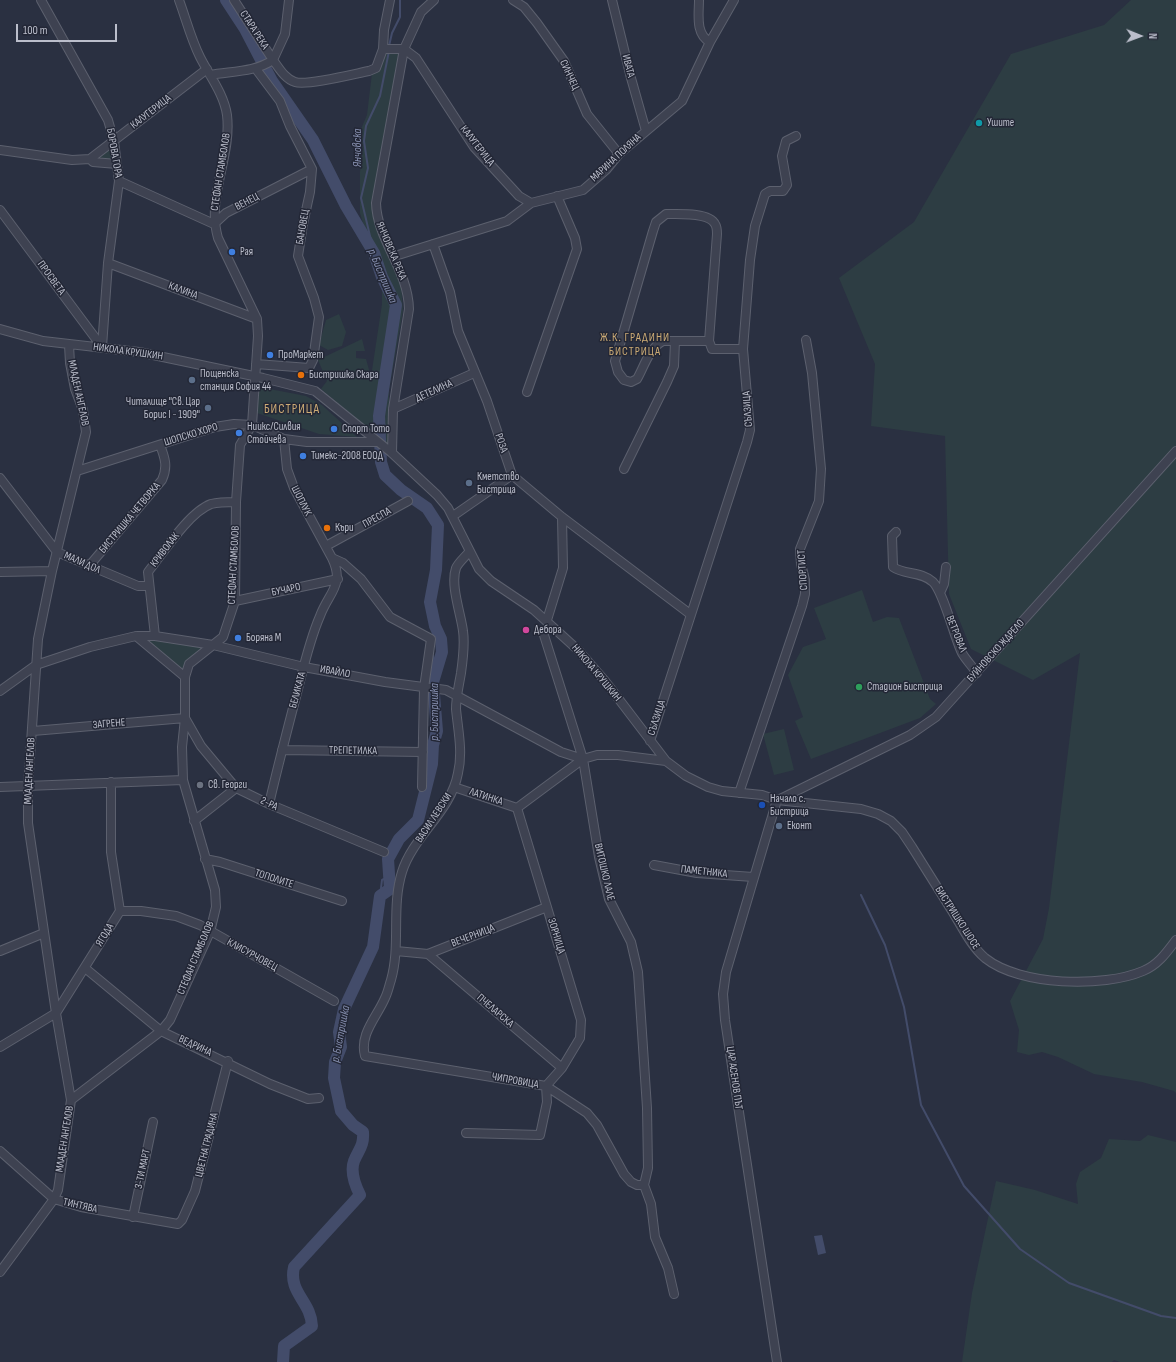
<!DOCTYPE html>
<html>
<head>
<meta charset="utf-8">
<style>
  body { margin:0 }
  #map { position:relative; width:1176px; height:1362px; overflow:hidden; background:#2a3041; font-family:"Sofia Sans Condensed",sans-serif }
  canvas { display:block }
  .north { position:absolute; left:1120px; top:16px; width:40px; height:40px; -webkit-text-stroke:3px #232736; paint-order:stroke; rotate:91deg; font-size:11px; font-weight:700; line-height:16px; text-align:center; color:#bbbecb }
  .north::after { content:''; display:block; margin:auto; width:14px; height:18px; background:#bbbecb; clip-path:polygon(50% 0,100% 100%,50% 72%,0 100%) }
  .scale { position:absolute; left:16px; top:24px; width:101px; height:18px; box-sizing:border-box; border:2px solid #bbbecb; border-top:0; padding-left:5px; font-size:12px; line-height:14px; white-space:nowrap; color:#bbbecb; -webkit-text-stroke:3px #232736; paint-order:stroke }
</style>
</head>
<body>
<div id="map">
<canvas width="1176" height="1362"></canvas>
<div class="north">N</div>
<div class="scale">100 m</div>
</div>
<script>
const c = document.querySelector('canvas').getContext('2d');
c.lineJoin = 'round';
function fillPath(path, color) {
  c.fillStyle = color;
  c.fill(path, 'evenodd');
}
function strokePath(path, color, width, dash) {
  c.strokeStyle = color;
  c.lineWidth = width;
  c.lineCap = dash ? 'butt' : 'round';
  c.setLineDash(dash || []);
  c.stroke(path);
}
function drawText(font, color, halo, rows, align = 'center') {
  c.font = font + ' "Sofia Sans Condensed",sans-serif';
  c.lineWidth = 3;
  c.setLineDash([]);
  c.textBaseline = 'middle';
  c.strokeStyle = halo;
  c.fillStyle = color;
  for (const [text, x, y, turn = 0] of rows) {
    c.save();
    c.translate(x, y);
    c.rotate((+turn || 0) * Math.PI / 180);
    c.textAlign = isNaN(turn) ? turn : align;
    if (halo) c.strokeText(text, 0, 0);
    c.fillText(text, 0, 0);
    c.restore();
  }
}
fillPath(new Path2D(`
  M1131,0H1176V1093L1174,1091L1142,1082L1094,1074L1058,1057L1042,1052L1029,1055L1017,1052L1019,1030L1010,1001L1043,939L1049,908L1080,653L1033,680L971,649L949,594L945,436L871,426L875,364L839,278L914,222L1011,54L1104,25Z
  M385,53H401L373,215L401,282L403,311L389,390V446L321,389L327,381L318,360L362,339L365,351H356V358L366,359L371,377L382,304V289L360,213V172L363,149L361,129L367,115L372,73Z
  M110,147L112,149L113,161L98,160L96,157Z
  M339,314L346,332L342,346L328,350L319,345L326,320Z
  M259,387L306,396L322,405L357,437L319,434L257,413Z
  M862,590L873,622L887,617L899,618L930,699L936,704L920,718L811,759L795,721L803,717L788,675L803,647L826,639L814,608Z
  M136,636L213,645L189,664L185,677Z
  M784,729L794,770L774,775L763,734Z
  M1148,1135L1176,1142V1362H1120L1114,1360L1112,1362H962L972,1293L996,1181L1035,1190L1078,1204L1076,1184L1080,1172L1101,1158L1109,1139L1140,1141Z`), '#2d3d43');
fillPath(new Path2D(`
  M822,1235L826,1253L818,1255L814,1236Z`), '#434c6a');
strokePath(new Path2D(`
  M389,46L392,33L400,17V0
  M374,253L361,198L368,168L364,141L366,126L380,96L389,51
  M434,638L435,626
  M433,655V682
  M861,895L885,945L904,1007L921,1105L964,1186L1020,1249L1069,1283L1161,1316L1176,1318
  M380,896L382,880L390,876`), '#434c6a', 2);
strokePath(new Path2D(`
  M226,0L245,29L272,81L313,140L346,206L374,253L382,277L396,305L379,416L381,462L385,475L401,490L427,508L438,525L436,570L430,602L435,626L441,639L442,652L433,682L437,731L433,745L432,764L418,820L399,839L388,859L390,889L380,896L373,947L344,1009L339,1032L341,1047L335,1062L334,1078L341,1111L353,1125L363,1132C364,1146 359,1149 354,1161C350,1172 355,1185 360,1195L294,1267C288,1293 311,1301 312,1326L284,1346L283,1362`), '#434c6a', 12);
const minor = new Path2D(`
  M41,0L108,120L114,141L119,181L108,263L102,347
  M234,0L273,60
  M513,0L524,7L537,23L564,61L587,114L619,154
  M612,0L631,78L646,131
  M699,0C699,14 695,34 710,42
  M383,49L384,30L390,0
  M273,60L285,34L289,0
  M256,69L280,101L290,126L312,169L310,192L303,224L298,256L314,298L319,317L313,360L309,368L256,364
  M210,75C232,71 255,72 273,60C279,68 285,79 295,82C306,86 354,74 369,71L376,68L383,49H404L416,58L474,147L519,196L531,203
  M0,150L72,160L90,159L207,69
  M90,159L93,162L117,164
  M119,181L214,224L226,213L312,169
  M0,210L102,347
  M433,244L450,292L458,331L487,401L512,475L562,517L690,614
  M395,256L507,221L531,203L583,190L606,170L619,154L682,101L710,42L734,0
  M108,263L257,319
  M0,329L43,341L139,352L263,378L315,391L392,453L437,495L448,508L479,569L491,581L534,610L578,650L605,681L666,761L686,776L708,787L722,791L762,795L777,800L861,809L878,814L891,821L902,832L912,847C926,869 940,892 954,914C963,929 972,947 985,958C1020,986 1103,988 1143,971C1158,965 1167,952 1176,940
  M709,341H663C649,348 644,367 637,379L631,382L624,380L618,372L615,361L653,231L656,222L666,214C678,214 709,212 715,224C717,227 717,231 717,234L709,341L712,349H743
  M527,392L577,249L575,238L557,196
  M393,409L474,373
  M284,439L287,469L294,488L332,558L343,563L361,579L390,617L431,639L424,688L422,787
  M392,453L393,409L409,309C408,269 377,240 376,203L404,49L421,12L434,0
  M624,469L667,382L674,366L675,341
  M77,471L215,427L234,424L252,425L284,439L307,442H378
  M0,478L57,552L138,586H149
  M453,516L512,475
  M896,532L892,536L893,567C904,575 921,571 933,582C944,593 954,637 962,653C966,660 972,666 977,673
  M326,546L408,501
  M469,552C465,557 458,563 456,568C450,585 461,614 463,631C465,645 463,659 461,673C459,685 456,697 456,709C458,730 463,752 458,773C451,812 413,836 402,872C391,907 401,945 391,980C389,986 388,992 385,998C377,1017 359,1034 365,1056L546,1086L587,1113L597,1125L624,1174L631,1182L637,1185H644
  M89,566L162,480C168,467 165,458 160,445
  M0,572L52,571
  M940,593L944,584L946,567
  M235,601L338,579
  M547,620L563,568L562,517
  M543,632L583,759L599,857L609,899L631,942L638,972L647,1108L648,1168L644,1185
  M136,636L185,677
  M155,636L148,572C163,553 189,512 211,504C219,502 229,502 236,502
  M0,691L36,665L90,647L136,636H155L213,645L304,667L385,682L446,690L561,752L583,759L597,755H618L666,761
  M33,731L185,718L201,746L236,788L269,804L384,852
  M650,741L747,442L750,430L743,349L750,260L755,226L765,194L770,191H783L787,185L782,156L786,141L796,136
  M282,750L423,752
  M0,787L183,780
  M454,787L517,808
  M739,793L802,606L805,594V580L801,564L800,549L819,501L821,469L812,373L806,340
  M777,800L726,972L723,994L725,1020L777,1362
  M778,800L910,735L936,717L1176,451
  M269,804C278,766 288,727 298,689C304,665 310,639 320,616C329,592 345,585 332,558
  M517,808L583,759
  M194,821L236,788
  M205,859L220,862L342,901
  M654,865L697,873L753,877
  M120,911H141L176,916L200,925L334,1001
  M0,951L44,933
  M396,951L428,954L547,907
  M428,954L562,1068
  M85,968L161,1031L270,1084L308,1099L319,1098
  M0,1047L56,1013L120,911L111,852V782
  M71,1100L161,1031L170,1020L210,932L216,907L215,890L183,780L182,747L185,718V677L189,664L223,637L235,601L236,502L240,445L252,425L258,336L257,319L218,238C206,196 232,157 227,115C224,94 209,75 200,57C191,39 186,19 179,0
  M466,1133L540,1135L547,1102L546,1086L562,1068L580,1038L581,1020L517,808
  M0,1151L54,1199L81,1207L178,1224L182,1220L195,1191L228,1061
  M644,1185L651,1204L655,1237L668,1268L674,1294
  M133,1217L153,1122
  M0,1272L54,1199L58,1190L71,1100L56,1013L28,823V787L38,639L52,571L86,432L83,410L75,389L70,363L69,345`);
strokePath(minor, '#5c606e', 10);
strokePath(minor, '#3e4251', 8);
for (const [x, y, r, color] of [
  [979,123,4,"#0f9aa8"],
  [232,252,4,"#3f7fe0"],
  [270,355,4,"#3f7fe0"],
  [301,375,4,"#e8710a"],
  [192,380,4,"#5c6f8a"],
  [208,408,4,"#5c6f8a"],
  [334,429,4,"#3f7fe0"],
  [239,433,4,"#3f7fe0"],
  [303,456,4,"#3f7fe0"],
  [469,483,4,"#5c6f8a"],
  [327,528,4,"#e8710a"],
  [526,630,4,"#d1479c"],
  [238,638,4,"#3f7fe0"],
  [859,687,4,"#2e9e5b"],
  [200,785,4,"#6b7280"],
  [762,805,4,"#1a4fb4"],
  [779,826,4,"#5c6f8a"]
]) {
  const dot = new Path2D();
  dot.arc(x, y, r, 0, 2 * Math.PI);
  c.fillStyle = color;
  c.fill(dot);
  strokePath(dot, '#232736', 1.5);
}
drawText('11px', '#bbbecb', '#232736', [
  ["СТАРА РЕКА",254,30,57],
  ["ИВАТА",628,66,76],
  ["СИНЧЕЦ",569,75,65],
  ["КАЛУГЕРИЦА",151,112,-38],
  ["КАЛУГЕРИЦА",477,146,52],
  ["БОРОВА ГОРА",114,153,80],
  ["МАРИНА ПОЛЯНА",616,158,-43],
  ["СТЕФАН СТАМБОЛОВ",221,172,-81],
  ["ВЕНЕЦ",247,202,-28],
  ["БАНОВЕЦ",303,227,-80],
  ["ЯНЧОВСКА РЕКА",391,251,67],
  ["ПРОСВЕТА",51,278,54],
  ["КАЛИНА",183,291,21],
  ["НИКОЛА КРУШКИН",128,352,8],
  ["ДЕТЕЛИНА",434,391,-24],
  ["МЛАДЕН АНГЕЛОВ",78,393,78],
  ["СЪЛЗИЦА",748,409,-94],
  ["ШОПСКО ХОРО",191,435,-17],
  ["РОЗА",501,443,71],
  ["ШОПЛУК",301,501,63],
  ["БИСТРИШКА ЧЕТВОРКА",130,518,-50],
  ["ПРЕСПА",377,518,-29],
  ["КРИВОЛАК",165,550,-52],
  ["МАЛИ ДОЛ",82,563,24],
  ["СТЕФАН СТАМБОЛОВ",234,565,-87],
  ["СПОРТИСТ",803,570,-94],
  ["БУЧАРО",286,590,-12],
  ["ВЕТРОВАЛ",956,634,68],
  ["БУЙНОВСКО ЖДРЕЛО",996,651,-48],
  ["ИВАЙЛО",335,672,10],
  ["НИКОЛА КРУШКИН",596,673,50],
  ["БЕЛИКАТА",298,690,-75],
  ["СЪЛЗИЦА",657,718,-72],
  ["ЗАГРЕНЕ",109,724,-5],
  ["ТРЕПЕТИЛКА",353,751,1],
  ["МЛАДЕН АНГЕЛОВ",30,771,-87],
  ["ЛАТИНКА",486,797,18],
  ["2-РА",269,804,25],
  ["ВАСИЛ ЛЕВСКИ",434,818,-57],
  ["ВИТОШКО ЛАЛЕ",604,872,77],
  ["ПАМЕТНИКА",704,872,6],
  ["ТОПОЛИТЕ",274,879,18],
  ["БИСТРИШКО ШОСЕ",957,918,57],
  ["ЯГОДА",105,935,-59],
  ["ВЕЧЕРНИЦА",473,936,-21],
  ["ЗОРНИЦА",556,936,73],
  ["КЛИСУРЧОВЕЦ",252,955,29],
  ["СТЕФАН СТАМБОЛОВ",196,958,-67],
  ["ПЧЕЛАРСКА",495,1011,41],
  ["ВЕДРИНА",195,1046,25],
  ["ЦАР АСЕНОВ ПЪТ",734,1078,82],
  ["ЧИПРОВИЦА",515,1081,10],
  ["МЛАДЕН АНГЕЛОВ",65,1139,-81],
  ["ЦВЕТНА ГРАДИНА",207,1145,-76],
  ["3-ТИ МАРТ",143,1169,-78],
  ["ТИНТЯВА",80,1206,13]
]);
drawText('11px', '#bbbecb', '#232736', [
  ["Ушите",987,123],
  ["Рая",240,252],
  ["ПроМаркет",278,355],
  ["Пощенска",200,374],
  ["станция София 44",200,387],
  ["Бистришка Скара",309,375],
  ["Читалище \"Св. Цар",200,402,"right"],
  ["Борис I - 1909\"",200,415,"right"],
  ["Ниикс/Силвия",247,427],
  ["Стойчева",247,440],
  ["Спорт Тото",342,429],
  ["Тимекс-2008 ЕООД",311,456],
  ["Кметство",477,477],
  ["Бистрица",477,490],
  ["Къри",335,528],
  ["Дебора",534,630],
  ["Боряна М",246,638],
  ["Стадион Бистрица",867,687],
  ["Св. Георги",208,785],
  ["Начало с.",770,799],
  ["Бистрица",770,812],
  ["Еконт",787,826]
], 'left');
drawText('italic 12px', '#868faf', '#232736', [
  ["Янчовска",358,148,-90],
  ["р. Бистришка",382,276,67],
  ["р. Бистришка",435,712,-90],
  ["р. Бистришка",341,1034,-79]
]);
c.letterSpacing = '1px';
drawText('12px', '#ccab75', '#232736', [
  ["Ж.К. ГРАДИНИ",635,338],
  ["БИСТРИЦА",635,352]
]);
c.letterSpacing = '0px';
c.letterSpacing = '1px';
drawText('13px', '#ccab75', '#232736', [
  ["БИСТРИЦА",292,410]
]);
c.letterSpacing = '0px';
</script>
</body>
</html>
